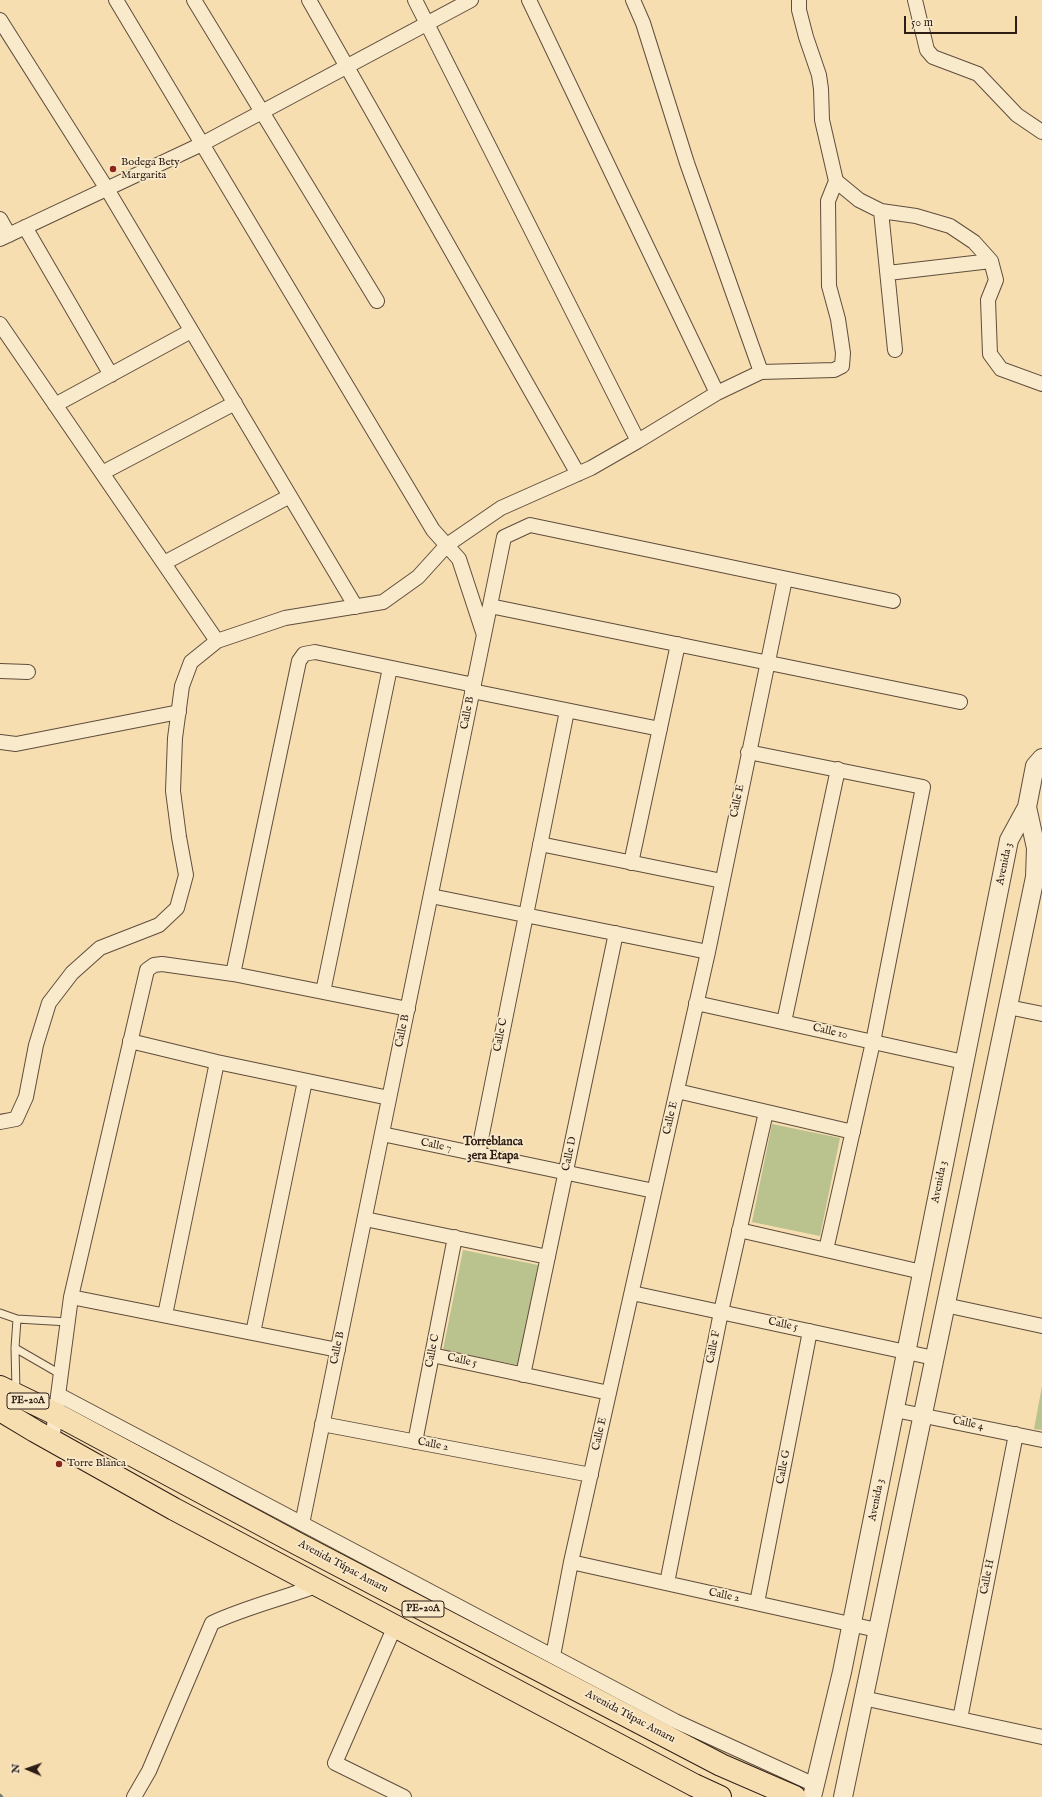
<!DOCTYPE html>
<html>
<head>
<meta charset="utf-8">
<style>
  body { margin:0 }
  #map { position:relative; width:1042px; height:1797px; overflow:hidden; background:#f6deb1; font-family:"IM FELL English",serif }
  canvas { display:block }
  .north { position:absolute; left:8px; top:1749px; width:40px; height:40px; -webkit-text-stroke:3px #f9eacc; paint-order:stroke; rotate:272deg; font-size:11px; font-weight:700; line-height:16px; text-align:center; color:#2e1d15 }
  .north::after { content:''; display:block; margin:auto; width:14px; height:18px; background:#2e1d15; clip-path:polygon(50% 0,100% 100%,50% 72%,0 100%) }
  .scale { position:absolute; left:904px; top:16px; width:113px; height:18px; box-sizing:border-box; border:2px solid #2e1d15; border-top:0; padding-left:5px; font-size:12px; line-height:14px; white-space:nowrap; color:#2e1d15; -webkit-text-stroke:3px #f9eacc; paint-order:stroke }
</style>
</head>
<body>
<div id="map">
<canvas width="1042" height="1797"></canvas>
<div class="north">N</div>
<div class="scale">50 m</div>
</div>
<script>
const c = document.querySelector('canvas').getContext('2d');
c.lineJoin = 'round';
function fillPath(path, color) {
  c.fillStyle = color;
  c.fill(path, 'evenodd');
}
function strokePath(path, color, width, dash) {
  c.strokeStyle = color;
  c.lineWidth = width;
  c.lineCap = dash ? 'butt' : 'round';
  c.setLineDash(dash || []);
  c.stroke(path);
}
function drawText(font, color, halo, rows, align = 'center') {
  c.font = font + ' "IM FELL English",serif';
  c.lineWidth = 3.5;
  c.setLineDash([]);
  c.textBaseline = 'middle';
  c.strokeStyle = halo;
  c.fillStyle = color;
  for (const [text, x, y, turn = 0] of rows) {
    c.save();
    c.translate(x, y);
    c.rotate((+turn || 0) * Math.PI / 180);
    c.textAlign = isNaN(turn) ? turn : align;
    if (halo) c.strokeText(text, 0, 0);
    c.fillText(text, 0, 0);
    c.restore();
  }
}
fillPath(new Path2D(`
  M772,1124L840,1138L820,1236L752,1222Z
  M463,1250L538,1265L518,1365L443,1350Z
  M1042,1386V1430L1034,1429Z`), '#bac28d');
strokePath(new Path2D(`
  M0,1796L1,1797`), '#717c70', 4.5);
const service = new Path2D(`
  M0,1313L17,1319L15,1348L16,1391
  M17,1319L68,1322
  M15,1348L60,1374`);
const minor = new Path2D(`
  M116,0L433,530L459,559L484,635
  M194,0L377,301
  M309,0L578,474
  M415,0L638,441
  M529,0L717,393
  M633,0L643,23L687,163L761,372
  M799,0V10L806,37L819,75L821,89L822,120L836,181L859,200L881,211L916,216L950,226L974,242L991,261L996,280L988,300L990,354L1001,369L1042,384
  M915,0L927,50L933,57L978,74L1017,115L1042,132
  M0,20L107,189L356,607
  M881,211L895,350
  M0,219L9,235
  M25,227L111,375
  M0,239L202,144L471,0
  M888,273L991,261
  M0,324L217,641
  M55,405L191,331
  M102,473L235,403
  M164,563L290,496
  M490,606L960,702
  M0,671L28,672
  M472,691L660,729
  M0,742L16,744L179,712
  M748,752L923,787L873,1042L826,1250
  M540,844L722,881
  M631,863L678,644
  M431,896L708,952
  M233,974L299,661L304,654L315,652L474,685
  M323,992L390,668
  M696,1003L964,1062
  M1008,1007L1042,1014
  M784,1022L838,769
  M130,1041L217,1062L389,1098
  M677,1091L853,1132
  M0,1122L16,1119L26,1097L36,1045L49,1003L72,973L100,948L159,925L177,908L186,875L179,837L173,791L175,738L182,686L191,662L217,641L285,618L383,602L418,577L447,545L501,508L591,468L638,441L717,393L761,372L834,370L842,366L843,353L838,319L829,286L828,201L836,181
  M382,1134L654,1191
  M478,1154L567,711
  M365,1219L548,1257
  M739,1230L922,1272
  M632,1293L934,1358
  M71,1297L338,1350
  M945,1305L1042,1326
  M165,1315L217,1062
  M253,1333L305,1081
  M432,1355L609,1393
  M523,1375L616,933
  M59,1395L675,1721L815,1785
  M895,1410L1042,1440
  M322,1424L591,1475
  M52,1441L71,1297L147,970L154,965L162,964L233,974L408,1009
  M415,1442L455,1237
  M302,1524L504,537L530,525L893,601
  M571,1562L877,1630
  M667,1583L721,1312L766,1112
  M757,1603L810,1331
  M395,1626L335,1763L404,1797
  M553,1656L571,1562L708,952L785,579
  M863,1698L1042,1737
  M960,1719L1016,1434
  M134,1797L149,1771L212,1623C246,1607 282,1599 318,1585`);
const tertiary = new Path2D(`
  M812,1797L842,1672L1009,840L1027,807L1035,766L1042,758
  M843,1797L1035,877L1036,848L1027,807`);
const trunk = new Path2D(`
  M0,1387L56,1414L298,1544L721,1765L795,1797
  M0,1410L35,1431L174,1509L694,1785L720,1797`);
strokePath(service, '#604d3c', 9);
strokePath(minor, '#604d3c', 16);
strokePath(tertiary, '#604d3c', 20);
strokePath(trunk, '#2e1d15', 24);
strokePath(service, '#f9eacc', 7);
strokePath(minor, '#f9eacc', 14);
strokePath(tertiary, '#f9eacc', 18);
strokePath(trunk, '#f6deb1', 22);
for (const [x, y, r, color] of [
  [113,169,4,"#8f2418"],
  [59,1464,4,"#8f2418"]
]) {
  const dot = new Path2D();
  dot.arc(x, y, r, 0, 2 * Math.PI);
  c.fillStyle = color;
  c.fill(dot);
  strokePath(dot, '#f9eacc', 1.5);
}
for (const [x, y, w] of [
  [28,1401,42],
  [423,1609,42]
]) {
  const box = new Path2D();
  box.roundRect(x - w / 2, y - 8, w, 16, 3);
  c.fillStyle = '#f9eacc';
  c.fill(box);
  strokePath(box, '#2e1d15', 1);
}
drawText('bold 10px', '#2e1d15', null, [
  ["PE-20A",28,1401],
  ["PE-20A",423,1609]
]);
drawText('11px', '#2e1d15', '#f9eacc', [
  ["Bodega Bety",121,163],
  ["Margarita",121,176],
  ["Torre Blanca",67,1464]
], 'left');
drawText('11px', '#2e1d15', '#f9eacc', [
  ["Calle B",468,713,-79],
  ["Calle E",738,801,-78],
  ["Avenida 3",1005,864,-78],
  ["Calle B",403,1031,-78],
  ["Calle 10",830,1032,13],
  ["Calle C",501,1035,-79],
  ["Calle E",671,1118,-77],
  ["Calle 7",436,1146,12],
  ["Calle D",570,1154,-78],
  ["Avenida 3",940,1182,-79],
  ["Calle 5",783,1325,12],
  ["Calle F",714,1347,-79],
  ["Calle B",338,1348,-78],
  ["Calle C",433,1351,-79],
  ["Calle 5",462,1361,12],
  ["Calle 4",968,1424,12],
  ["Calle E",600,1434,-77],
  ["Calle 2",433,1445,11],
  ["Calle G",784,1467,-79],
  ["Avenida 3",877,1500,-79],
  ["Avenida Túpac Amaru",343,1567,28],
  ["Calle H",988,1577,-79],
  ["Calle 2",724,1596,12],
  ["Avenida Túpac Amaru",630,1717,28]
]);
drawText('bold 12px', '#2e1d15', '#f9eacc', [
  ["Torreblanca",493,1143],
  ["3era Etapa",493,1157]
]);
</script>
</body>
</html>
